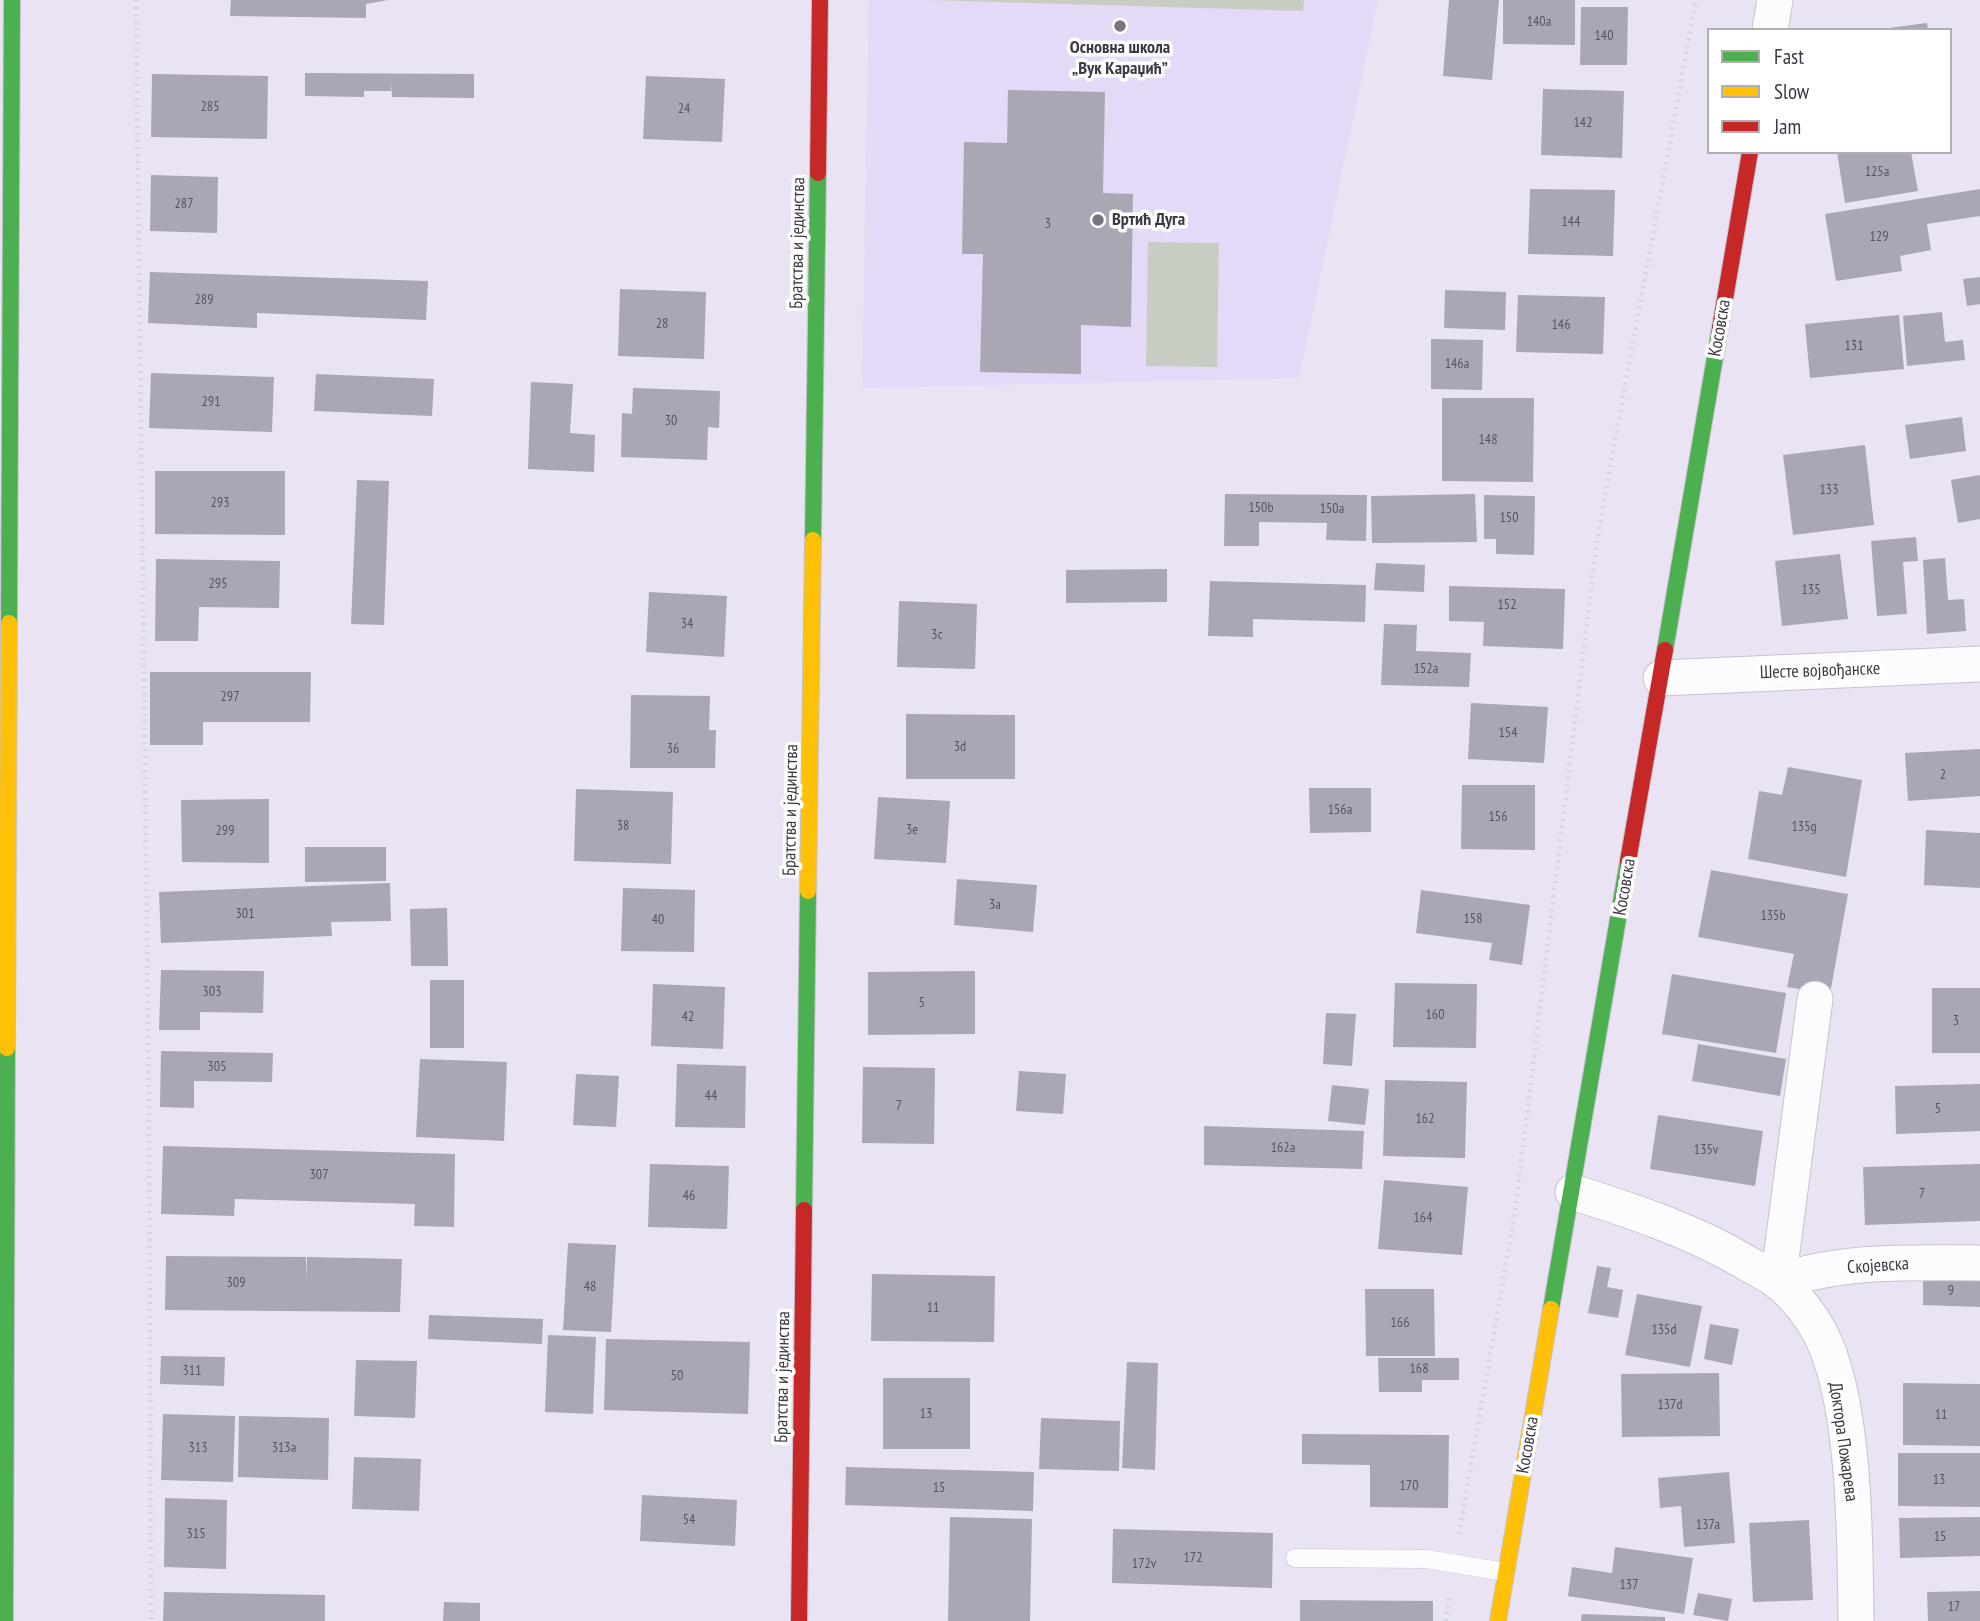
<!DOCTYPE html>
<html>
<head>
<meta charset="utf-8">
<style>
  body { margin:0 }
  #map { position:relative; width:1980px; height:1621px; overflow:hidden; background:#e9e3f4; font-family:"PT Sans Narrow",sans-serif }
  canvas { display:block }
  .legend { position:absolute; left:1707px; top:28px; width:245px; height:126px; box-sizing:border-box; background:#fff; border:2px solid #b1afb4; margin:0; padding:9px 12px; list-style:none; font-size:21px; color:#3d3844 }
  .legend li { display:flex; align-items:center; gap:14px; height:35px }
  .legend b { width:35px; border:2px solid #b1afb4 }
</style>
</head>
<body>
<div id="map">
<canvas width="1980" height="1621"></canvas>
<ul class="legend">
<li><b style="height:9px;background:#4caf50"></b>Fast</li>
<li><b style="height:9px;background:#ffc107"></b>Slow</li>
<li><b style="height:9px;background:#c62828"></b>Jam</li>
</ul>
</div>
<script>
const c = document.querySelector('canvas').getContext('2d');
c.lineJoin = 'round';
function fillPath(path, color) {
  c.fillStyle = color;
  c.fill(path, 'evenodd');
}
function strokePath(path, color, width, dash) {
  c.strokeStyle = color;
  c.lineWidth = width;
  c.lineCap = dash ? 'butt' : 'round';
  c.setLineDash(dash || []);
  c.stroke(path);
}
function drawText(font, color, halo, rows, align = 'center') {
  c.font = font + ' "PT Sans Narrow",sans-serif';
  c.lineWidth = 7;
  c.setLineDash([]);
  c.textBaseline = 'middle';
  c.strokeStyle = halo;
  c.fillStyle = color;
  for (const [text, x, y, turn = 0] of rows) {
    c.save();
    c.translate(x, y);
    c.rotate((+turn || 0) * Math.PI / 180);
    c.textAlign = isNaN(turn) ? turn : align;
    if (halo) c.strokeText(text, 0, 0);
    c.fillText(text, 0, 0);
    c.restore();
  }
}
fillPath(new Path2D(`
  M869,0H1378L1299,378L862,388Z`), '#e4d9f6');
fillPath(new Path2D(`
  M929,0H1304L1303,11Z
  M1148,242L1219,243L1217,367L1146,366Z`), '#c8cdc4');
fillPath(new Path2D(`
  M231,0H388L366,4V18L230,16Z
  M1449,0H1499L1492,80L1443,76Z
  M1503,0H1575V45L1503,44Z
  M1581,7H1628L1627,65H1580Z
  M1927,23L1928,30H1889V28Z
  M305,73L474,74V98L392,97L391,82V91H364V97L305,96Z
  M152,74L268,76L267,139L151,137Z
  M646,76L725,79L722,142L643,139Z
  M1543,89L1624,91L1622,158L1541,155Z
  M1008,90L1105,92L1103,193L1133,194L1131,327L1081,325V374L980,372L983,254H962L964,142L1007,143Z
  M1837,152H1911L1918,191L1845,203Z
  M151,175L218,177L217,233L150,231Z
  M1530,189L1615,190L1613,256L1528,254Z
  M1980,189V216L1927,224L1931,250L1900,256L1902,271L1836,281L1825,214Z
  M150,272L428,281L426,320L257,313V328L148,323Z
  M1980,277V304L1967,306L1963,279Z
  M620,289L706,292L704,359L618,356Z
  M1445,290L1506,292L1505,330L1444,328Z
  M1518,295L1605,297L1603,354L1516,352Z
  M1942,312L1945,342L1963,340L1965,360L1907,366L1903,316Z
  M1899,315L1904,369L1810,378L1805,324Z
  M1431,339L1483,340L1482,390L1431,389Z
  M151,373L274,377L272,432L149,428Z
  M316,374L434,379L432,416L314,411Z
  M531,382L573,384L570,433L595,435L594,472L528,469Z
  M633,388L720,391L719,428L708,427L707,460L621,457L622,413L632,414Z
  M1442,398H1534L1533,482L1442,481Z
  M1962,417L1966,451L1910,459L1905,425Z
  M1865,445L1874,525L1793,535L1783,455Z
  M155,471H285V535L155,534Z
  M1980,475V519L1958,523L1951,480Z
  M357,480L389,481L384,625L351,624Z
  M1225,494L1367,495L1366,541L1326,540L1327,523L1259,522V546H1224Z
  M1475,494L1477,542L1372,543L1371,496Z
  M1484,495L1535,496L1534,555L1496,554V539H1484Z
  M1916,537L1918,561L1903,562L1907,614L1877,616L1871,541Z
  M1840,554L1848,619L1782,626L1775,561Z
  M1945,558L1948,600L1964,599L1966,631L1927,634L1923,560Z
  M156,559L280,561L279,608L199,607L198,641H155Z
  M1376,563L1425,565L1424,592L1374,590Z
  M1167,569V602L1066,603V570Z
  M1210,581L1366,585L1365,622L1253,619V637L1208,636Z
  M1449,586L1565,589L1563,649L1483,646L1484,622L1449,621Z
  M649,592L727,596L724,657L646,652Z
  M899,601L977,604L975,669L897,667Z
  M1384,624L1417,625L1416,651L1471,653L1469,687L1381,685Z
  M150,672H311L310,722H203V745H150Z
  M631,695L710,696L709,730H716L715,768H630Z
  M1471,703L1548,707L1544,763L1468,759Z
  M906,714L1015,715V779H906Z
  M1980,749V796L1908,801L1905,753Z
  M1788,767L1862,780L1846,877L1748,859L1759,791L1782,795Z
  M1462,785H1535V850L1461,849Z
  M1309,788H1371V832L1310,833Z
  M576,789L673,792L671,864L574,861Z
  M878,797L950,801L946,863L874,859Z
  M269,799V863L182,862L181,800Z
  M1926,830L1980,833V888L1924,885Z
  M305,847H386V881L305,882Z
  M1711,870L1848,894L1830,994L1787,987L1794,954L1698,937Z
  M957,879L1037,885L1033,932L954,925Z
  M390,883L391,921L331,922L332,936L161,943L159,892Z
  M623,888L695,890L694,952L621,951Z
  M1421,890L1530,905L1522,965L1489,960L1492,943L1416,933Z
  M447,908L448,966H411L410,909Z
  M161,970L264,971L263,1013L200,1012V1030H159Z
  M975,971V1034L868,1035V972Z
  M1672,974L1786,993L1776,1053L1662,1034Z
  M430,980H464V1048H430Z
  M1395,983L1477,984L1476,1048L1393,1047Z
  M653,984L725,987L723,1049L651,1046Z
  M1932,988H1980V1053H1932Z
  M1326,1013L1356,1014L1352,1066L1323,1064Z
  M1698,1044L1786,1059L1780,1096L1692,1081Z
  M161,1051L273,1053L272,1082L194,1081V1108L160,1107Z
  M420,1059L507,1062L504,1141L416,1137Z
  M677,1064L746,1066L745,1128L675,1127Z
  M863,1067L935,1068L934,1144L862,1143Z
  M1019,1071L1066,1074L1063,1114L1016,1111Z
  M576,1074L619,1076L616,1127L573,1125Z
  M1385,1080L1467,1082L1465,1158L1383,1156Z
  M1980,1084V1131L1896,1134L1895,1086Z
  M1332,1085L1369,1089L1365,1125L1328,1121Z
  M1658,1115L1763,1131L1755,1186L1650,1169Z
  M1204,1126L1364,1131L1362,1169L1204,1165Z
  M163,1146L455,1154L454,1227L414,1226L415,1204L235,1199L234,1216L161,1214Z
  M650,1164L729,1166L727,1229L648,1227Z
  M1980,1164V1221L1865,1225L1863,1167Z
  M1384,1180L1468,1187L1462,1255L1378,1249Z
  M568,1243L616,1245L611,1332L563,1330Z
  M166,1256L306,1257L307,1280V1257L402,1259L400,1312L165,1310Z
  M1597,1266L1611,1268L1607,1287L1623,1290L1618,1318L1588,1313Z
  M872,1274L995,1276L994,1342L871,1341Z
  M1923,1275L1980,1277V1307L1923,1305Z
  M1365,1289H1434L1435,1356H1366Z
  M1637,1294L1702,1306L1690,1367L1625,1355Z
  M429,1315L543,1319L542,1344L428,1339Z
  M1710,1324L1739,1329L1732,1365L1704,1359Z
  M548,1335L596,1337L593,1414L545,1412Z
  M606,1339L750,1342L748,1414L604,1410Z
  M161,1356L225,1357L224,1386L160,1384Z
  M1378,1358H1459V1380H1422V1392H1379Z
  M356,1360L417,1361L415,1418L354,1416Z
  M1127,1362L1158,1363L1155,1470L1122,1468Z
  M1719,1373L1720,1436L1622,1437L1621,1374Z
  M883,1378H970V1449H883Z
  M1903,1383L1980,1384V1446L1903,1445Z
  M163,1414L235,1416L233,1482L161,1480Z
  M239,1416L329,1418L328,1480L238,1477Z
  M1041,1418L1120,1421L1119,1471L1039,1469Z
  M1302,1434L1449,1435L1448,1508L1370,1507V1465L1302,1464Z
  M1898,1453H1980V1507L1898,1506Z
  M354,1457L421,1459L419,1511L352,1509Z
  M846,1467L1034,1472L1033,1511L845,1505Z
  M1729,1472L1735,1543L1684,1547L1681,1506L1660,1508L1658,1478Z
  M642,1495L737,1500L735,1546L640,1541Z
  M165,1498L227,1500L226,1569L164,1567Z
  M950,1517L1032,1519L1030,1621H948Z
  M1980,1517V1556L1900,1558L1899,1518Z
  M1809,1520L1813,1600L1753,1602L1749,1523Z
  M1113,1529L1273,1533L1272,1588L1112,1583Z
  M1615,1547L1693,1558L1684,1614L1568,1596L1572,1567L1612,1573Z
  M1980,1591V1621H1928L1927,1592Z
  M164,1592L325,1595V1621H163Z
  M1698,1593L1732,1599L1728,1621L1693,1615Z
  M1300,1600L1433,1601V1621H1300Z
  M444,1602L480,1603V1621H443Z
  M1582,1614L1665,1617V1621H1581Z`), '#aba6b4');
const lane = new Path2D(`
  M1295,1558L1427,1559L1505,1572`);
const street = new Path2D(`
  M1770,30L1775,0
  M1661,678L1980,664
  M1815,999L1778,1282C1842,1259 1913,1263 1980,1263
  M1573,1192C1632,1211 1691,1230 1745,1262C1756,1269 1771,1275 1781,1284C1797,1298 1810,1314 1820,1333C1856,1401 1855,1543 1856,1621`);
const fast = new Path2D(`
  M813,540L818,173
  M9,623L12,0
  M1665,650L1720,328
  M804,1210L808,891
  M1551,1309L1628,861
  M5,1621L7,1048`);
const slow = new Path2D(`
  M808,891L813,540
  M7,1048L9,623
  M1498,1621L1551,1309`);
const jam = new Path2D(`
  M818,173L820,0
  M1720,328L1750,152
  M1628,861L1665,650
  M799,1621L804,1210`);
strokePath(lane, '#c7c2cf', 19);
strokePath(street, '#c7c2cf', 37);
strokePath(fast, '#c7c2cf', 18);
strokePath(slow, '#c7c2cf', 18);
strokePath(jam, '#c7c2cf', 18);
strokePath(new Path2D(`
  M136,0L149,1104L151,1621
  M1459,1534L1515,1212L1598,533L1696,0
  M1446,1621L1450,1595`), '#d6d5da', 4.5, [2, 5]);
strokePath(lane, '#fcfbfd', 18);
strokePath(street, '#fcfbfd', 35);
strokePath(fast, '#4caf50', 16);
strokePath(slow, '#ffc107', 16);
strokePath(jam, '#c62828', 16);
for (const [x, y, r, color] of [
  [1120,26,7,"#797482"],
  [1098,220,7,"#797482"]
]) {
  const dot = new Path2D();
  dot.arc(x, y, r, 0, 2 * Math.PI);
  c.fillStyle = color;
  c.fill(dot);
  strokePath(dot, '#fff', 2.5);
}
drawText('14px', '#585460', null, [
  ["140a",1539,22],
  ["140",1604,36],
  ["285",210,107],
  ["24",684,109],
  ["142",1583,123],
  ["125a",1877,172],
  ["287",184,204],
  ["144",1571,222],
  ["3",1048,224],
  ["129",1879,237],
  ["289",204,300],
  ["28",662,324],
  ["146",1561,325],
  ["131",1854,346],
  ["146a",1457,364],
  ["291",211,402],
  ["30",671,421],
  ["148",1488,440],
  ["133",1829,490],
  ["293",220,503],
  ["150b",1261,508],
  ["150a",1332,509],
  ["150",1509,518],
  ["295",218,584],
  ["135",1811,590],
  ["152",1507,605],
  ["34",687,624],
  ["3c",937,635],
  ["152a",1426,669],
  ["297",230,697],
  ["154",1508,733],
  ["3d",960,747],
  ["36",673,749],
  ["2",1943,775],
  ["156a",1340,810],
  ["156",1498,817],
  ["38",623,826],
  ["135g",1804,827],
  ["3e",912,830],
  ["299",225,831],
  ["3a",995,905],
  ["301",245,914],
  ["135b",1773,916],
  ["158",1473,919],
  ["40",658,920],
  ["303",212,992],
  ["5",922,1003],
  ["160",1435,1015],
  ["42",688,1017],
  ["3",1956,1021],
  ["305",217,1067],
  ["44",711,1096],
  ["7",899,1106],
  ["5",1938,1109],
  ["162",1425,1119],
  ["162a",1283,1148],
  ["135v",1706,1150],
  ["307",319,1175],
  ["7",1922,1194],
  ["46",689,1196],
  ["164",1423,1218],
  ["309",236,1283],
  ["48",590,1287],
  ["9",1951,1291],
  ["11",933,1308],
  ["166",1400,1323],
  ["135d",1664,1330],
  ["168",1419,1369],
  ["311",192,1371],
  ["50",677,1376],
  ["137d",1670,1405],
  ["13",926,1414],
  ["11",1941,1415],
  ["313",198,1448],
  ["313a",284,1448],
  ["13",1939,1480],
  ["170",1409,1486],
  ["15",939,1488],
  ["54",689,1520],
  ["137a",1708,1525],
  ["315",196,1534],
  ["15",1940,1537],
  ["172",1193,1558],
  ["172v",1144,1564],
  ["137",1629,1585],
  ["17",1954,1607]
]);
drawText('bold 18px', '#3d3844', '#fff', [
  ["Основна школа",1120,48],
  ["„Вук Караџић”",1120,69],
  ["Вртић Дуга",1112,220,"left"]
]);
drawText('18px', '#3d3844', '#fff', [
  ["Братства и јединства",798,243,-89],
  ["Косовска",1720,328,-80],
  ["Шесте војвођанске",1820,671,-2],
  ["Братства и јединства",791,810,-89],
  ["Косовска",1625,887,-80],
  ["Скојевска",1878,1266,-4],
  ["Братства и јединства",783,1377,-89],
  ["Доктора Пожарева",1843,1442,82],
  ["Косовска",1528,1445,-80]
]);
</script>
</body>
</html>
